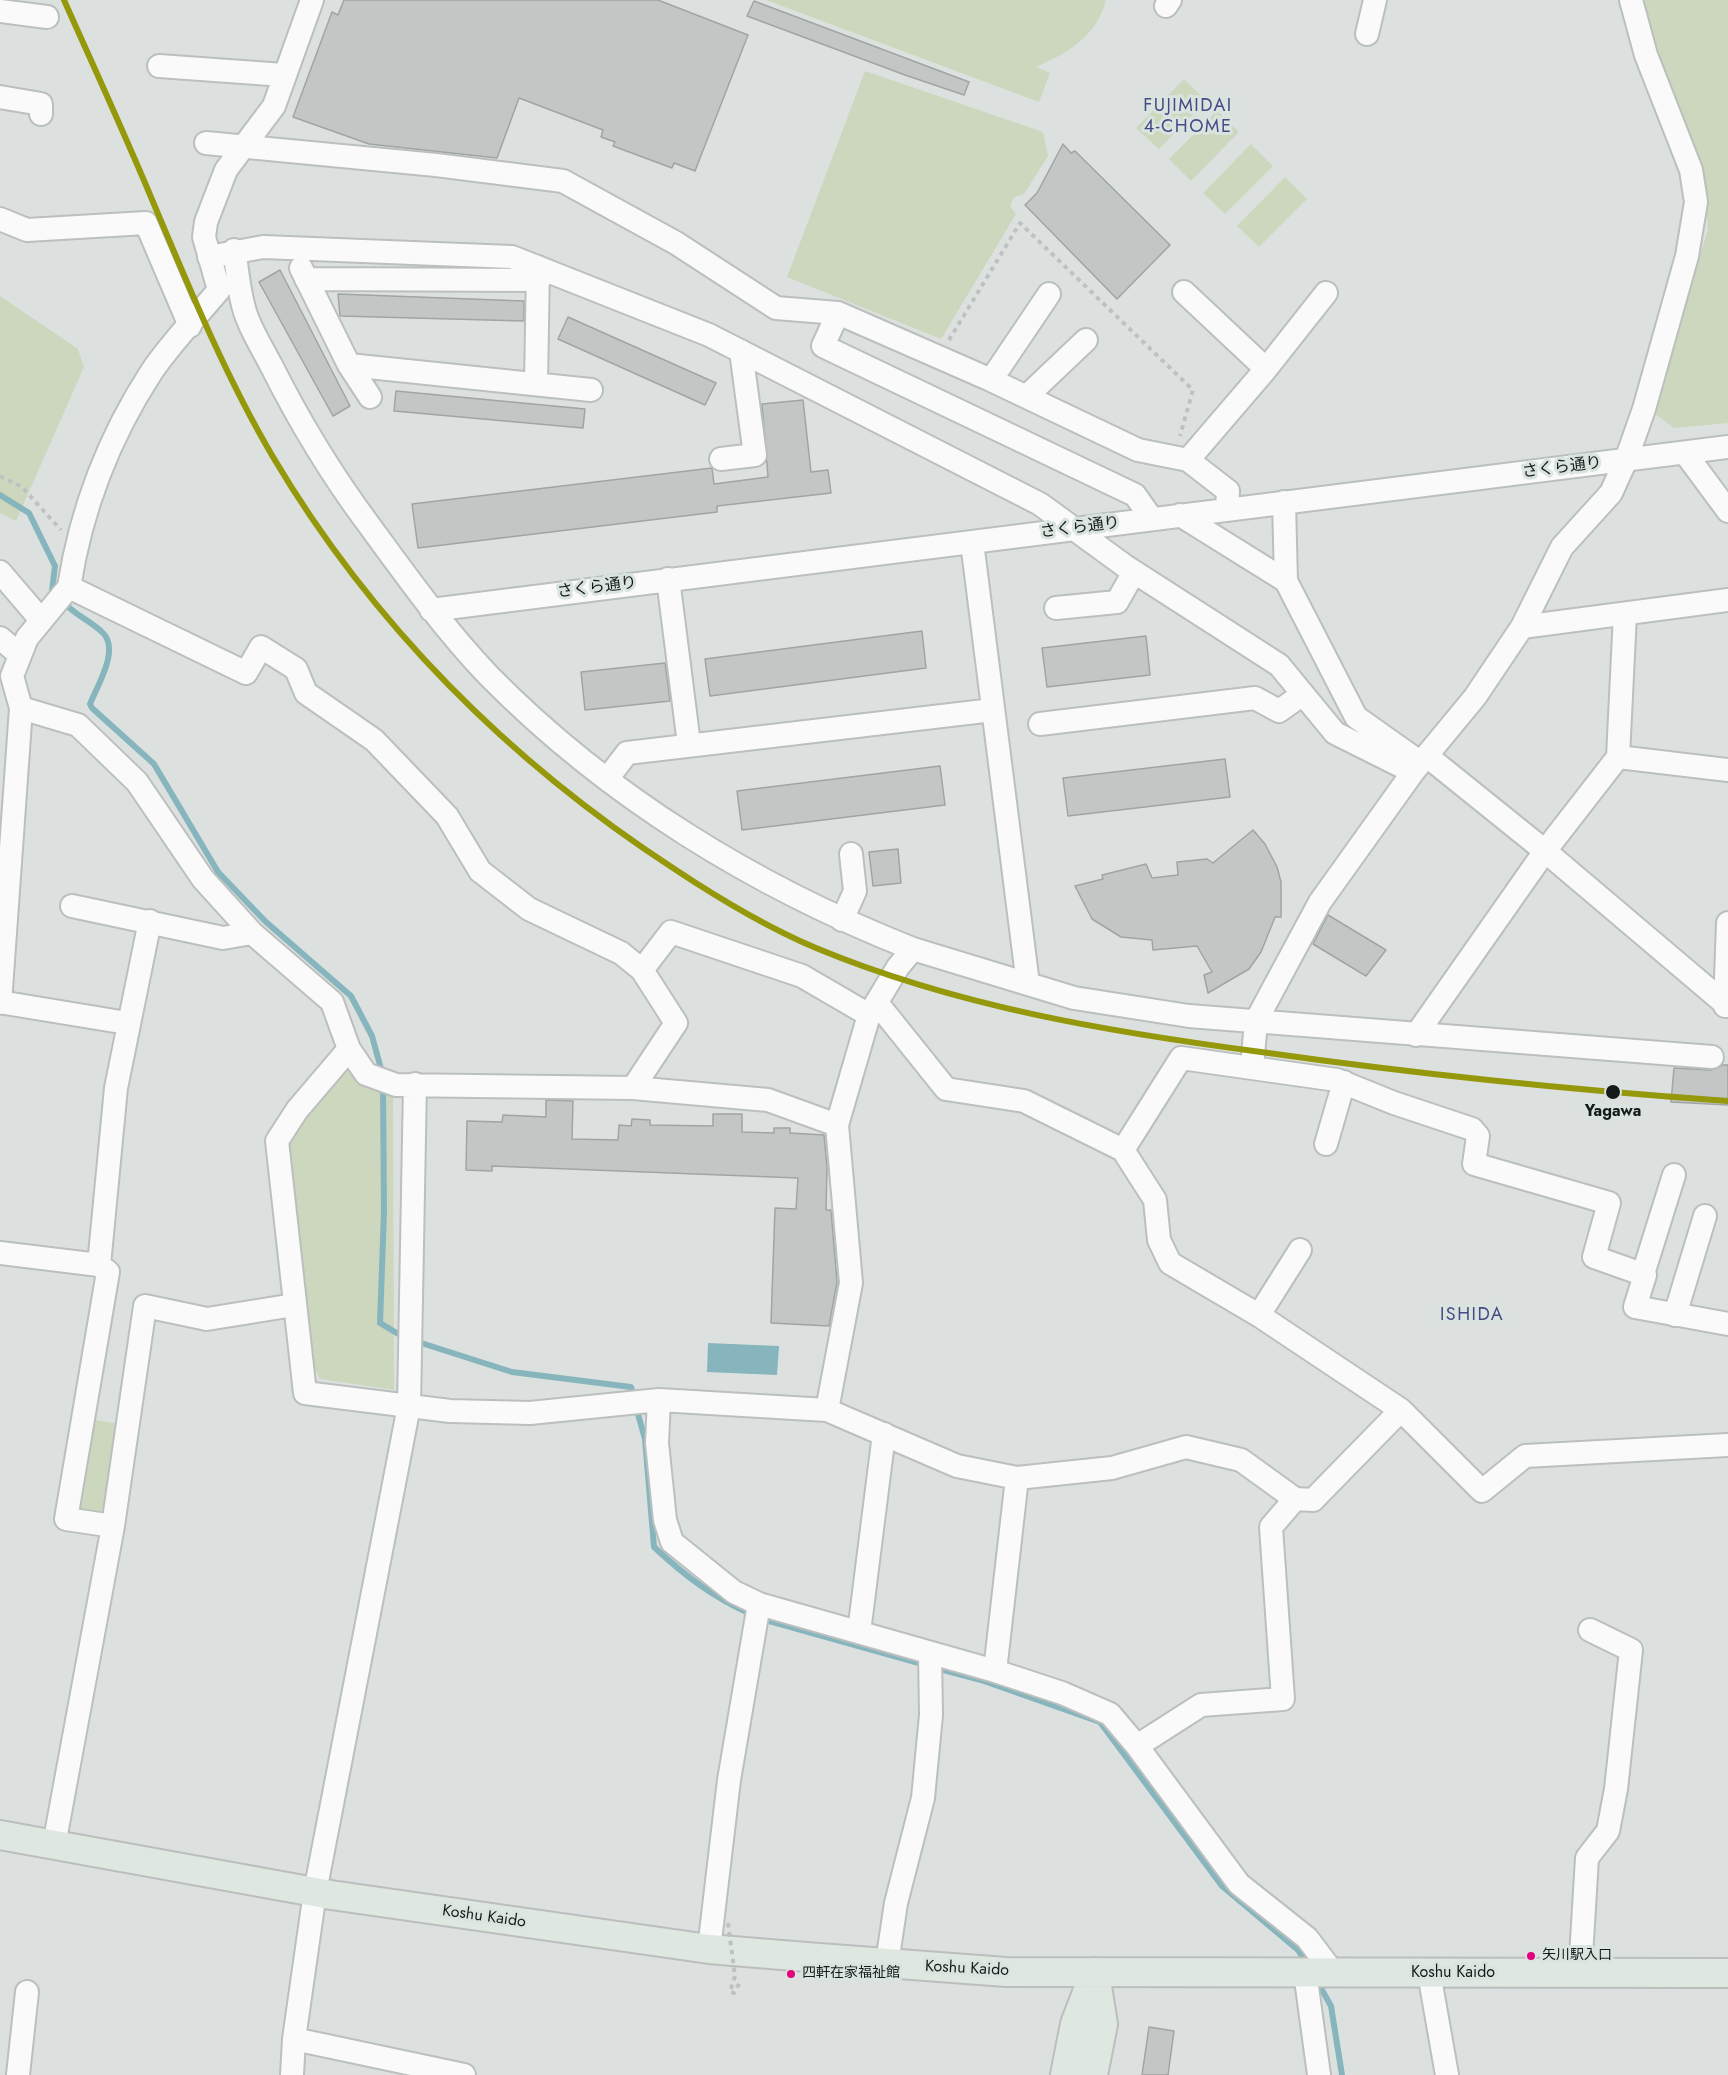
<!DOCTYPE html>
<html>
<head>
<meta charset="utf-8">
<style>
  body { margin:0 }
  canvas { display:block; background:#dce1df }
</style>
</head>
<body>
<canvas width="1728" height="2075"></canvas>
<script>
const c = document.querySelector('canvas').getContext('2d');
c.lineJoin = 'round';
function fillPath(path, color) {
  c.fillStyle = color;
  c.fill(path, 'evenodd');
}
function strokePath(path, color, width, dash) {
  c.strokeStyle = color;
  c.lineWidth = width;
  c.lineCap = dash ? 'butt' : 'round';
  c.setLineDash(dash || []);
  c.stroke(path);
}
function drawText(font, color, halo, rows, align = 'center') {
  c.font = font + ' Jost,"Noto Sans JP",sans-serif';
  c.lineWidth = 6;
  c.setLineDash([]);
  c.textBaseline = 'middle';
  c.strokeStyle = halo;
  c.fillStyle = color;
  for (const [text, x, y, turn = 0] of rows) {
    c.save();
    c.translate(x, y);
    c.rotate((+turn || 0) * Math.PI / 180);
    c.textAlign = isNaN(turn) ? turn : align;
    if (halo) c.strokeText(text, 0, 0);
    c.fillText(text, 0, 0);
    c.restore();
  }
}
fillPath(new Path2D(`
  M766,0H1106C1097,36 1068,53 1036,67L1050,73L1039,102Z
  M1643,0H1728V423L1674,428L1650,410L1708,230L1705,186L1679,118Z
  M865,71L1043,132L1048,156L1024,194L1014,197L1010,206L1016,214L941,339L787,277Z
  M1184,79L1206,101L1159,149L1136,128Z
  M1217,111L1239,132L1191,181L1169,159Z
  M1251,144L1273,166L1225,214L1203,193Z
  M1285,177L1307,199L1259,247L1237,226Z
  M0,296L78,349L84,367L16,521L0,513Z
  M348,1059L361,1085L393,1093L394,1390L320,1379L314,1368L286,1140Z
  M89,1419L120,1424L105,1520L75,1516Z`), '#ccd7bd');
fillPath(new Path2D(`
  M708,1343L779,1346L777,1375L707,1372Z`), '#87b5bd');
strokePath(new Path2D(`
  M0,495L29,513L55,566L52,591L55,594
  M62,601C76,616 91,621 103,633C120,650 97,686 90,704L92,708L154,764L218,872L266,922L351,996L372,1036L383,1076
  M383,1086L384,1212L380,1323L405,1338
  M415,1341L512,1372L631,1387L634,1397
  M636,1407L645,1439L654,1547C685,1576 714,1598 753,1615
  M762,1619L926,1665
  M936,1668L981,1680L1100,1722L1222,1886L1298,1950L1307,1964
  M1317,1981L1331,2006L1342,2075`), '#87b5bd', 6);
const building = new Path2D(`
  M344,0H658L748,35L695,171L674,163L672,168L613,146L615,142L601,137L603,130L519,98L497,158L369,144L293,117L332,12L338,15Z
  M754,1L969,82L964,95L905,75L747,16Z
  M1063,144L1071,153L1075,151L1170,245L1117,299L1025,205L1037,193Z
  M280,270L350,406L333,416L259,282Z
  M338,294L524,301V321L340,316Z
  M568,317L716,383L705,405L558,339Z
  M396,391L585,409L583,428L394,411Z
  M803,400L811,472L828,470L831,493L717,506V512L418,548L412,504L712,468L714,484L768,477L762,404Z
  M922,631L926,668L710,696L705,659Z
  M1146,636L1150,675L1047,687L1042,648Z
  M665,663L670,701L585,710L581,672Z
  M1225,759L1230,797L1068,816L1063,778Z
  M940,766L945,805L742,830L737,791Z
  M1253,830L1265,844L1277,867L1281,882V917H1275L1261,952L1249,969L1208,993L1204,975L1212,972L1197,946L1153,950L1152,940L1121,937L1092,919L1075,886L1103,879L1102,875L1146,864L1152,878L1178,875L1177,862L1207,859L1213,863Z
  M898,849L901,883L873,886L869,852Z
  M1328,915L1386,950L1366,976L1313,944Z
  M1723,1065H1728V1105L1671,1102L1674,1068L1711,1070Z
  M546,1100L573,1101L572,1139L618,1140L619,1125L631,1126L632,1119L650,1120V1125L713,1126V1114H742V1132L774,1133V1128H790V1133L824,1135L827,1167L826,1210H831L837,1282L829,1326L771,1323L775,1208L796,1209L798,1178L492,1166V1171L466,1170L467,1121L502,1122L503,1115L546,1117Z
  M1149,2027L1174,2031L1168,2075H1142Z`);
fillPath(building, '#c2c7c6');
strokePath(building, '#a0a4a3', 1.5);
const minor = new Path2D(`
  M312,0L274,106L226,170L206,222L204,237L219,290C197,316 171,343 152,371C109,437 81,510 69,587L246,673L261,647L296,669L306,693L374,740L447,816L480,871L529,909L621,953L642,970L676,1023L633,1088
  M1166,6L1170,0
  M0,11L47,17
  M1367,34L1375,0
  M159,66L284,75
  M0,97L41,104V114
  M206,143L436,165L563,181L676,243L776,308L838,313L991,380L1138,450L1188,460L1228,491L1227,509
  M0,219L27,230L146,223L190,326
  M234,250C238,272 239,299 248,320C254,335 263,350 271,365C299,421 331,474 369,525C407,577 444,629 489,676C608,797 756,887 913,949L898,967L869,1015
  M209,257L263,247L512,257L709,335L1040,504L1125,566L1279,665L1335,733L1413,772
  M301,268L349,365L370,397
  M306,279L539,280
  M1184,292L1266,369
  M838,313L823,346L1135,495L1152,519
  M349,365L591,390
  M991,380L1049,294
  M536,384L538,267
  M1027,396L1086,340
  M1685,453L1728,511
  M721,459L755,455L741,351
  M1188,460L1266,369L1326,293
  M1284,502L1286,581
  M1180,515L1286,581L1356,717L1421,763
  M972,542L1028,984
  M0,572L41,620
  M668,579L689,744
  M69,587L27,638L12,676L21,708L78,725L137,782L203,879L252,933L332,1002L349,1049L297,1110L277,1141L305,1393L450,1411L530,1413L659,1400L827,1410L851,1283L837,1125
  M1056,608L1117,602L1134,572
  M431,610L1728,447
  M1625,614L1618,757L1728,770
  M1522,627L1728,600
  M0,638L20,655
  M1040,724L1255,698L1279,711L1303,694
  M1427,756L1545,851L1728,1006
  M607,779L627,753L993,710
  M72,906L223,938L252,933
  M842,920L855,891L851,854
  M913,949L1074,998L1189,1016L1712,1057
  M0,1002L127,1023
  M0,1003L21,708
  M877,1003L946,1089L1024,1101L1123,1150L1155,1200L1159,1240L1170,1263L1260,1316L1401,1410L1482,1491L1525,1456L1728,1445
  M1725,1006L1728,923
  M1416,1035L1545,851L1618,757
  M349,1049L366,1074L396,1085L633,1088L768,1100L837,1125L869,1015L802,976L671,932L642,970
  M1252,1067L1256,1021L1320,902L1413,772L1475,697L1522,627L1562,547L1611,493L1626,460L1644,409L1687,256L1696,202L1691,170L1646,55L1631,0
  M1326,1144L1344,1082
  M1123,1150L1181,1058L1337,1080L1394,1103L1472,1129L1478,1136L1474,1164L1609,1203L1594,1257L1645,1275L1635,1307L1728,1324
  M0,1253L99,1265L108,1272L66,1519L113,1526
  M99,1265L116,1088L150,921
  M1643,1274L1674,1175
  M1259,1315L1300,1250
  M1675,1315L1705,1216
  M659,1400L657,1443L665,1520L672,1542L734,1592L759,1604L995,1671L1062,1693L1110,1714L1137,1746L1239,1884L1307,1938L1332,1971
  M827,1410L957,1466L1017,1478L1112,1468L1186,1447L1241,1460L1295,1499L1313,1500L1401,1410
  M859,1632L884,1434
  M995,1671L1017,1478
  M1137,1746L1201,1705L1283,1699L1271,1527L1295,1499
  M54,1845L113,1526L145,1306L207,1319L294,1305
  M709,1949L729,1780L759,1604
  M887,1963L896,1903L923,1798L931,1715L930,1654
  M1305,1972L1319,2075
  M1429,1973L1447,2075
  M1580,1973L1587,1858L1608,1831L1616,1789L1631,1650L1590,1630
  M294,2039L464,2075
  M18,2075L27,1992
  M292,2075L294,2039L315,1892L409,1406L415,1084`);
const major = new Path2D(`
  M0,1835L331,1895L709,1949L806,1957L1006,1972L1728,1973
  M1065,2075L1075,2024L1095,1972
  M1093,2075L1103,2024L1095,1974`);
strokePath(minor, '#bbbfbd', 26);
strokePath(major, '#bbbebd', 32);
strokePath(new Path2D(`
  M949,340L1020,223L1193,390L1180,436
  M0,476L22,487L61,530
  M735,1976L730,1992L734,1993L740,1982`), '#bfc1c1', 4, [4.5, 4.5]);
strokePath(minor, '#fafafa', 22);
strokePath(major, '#dfe7e1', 28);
strokePath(new Path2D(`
  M728,1923L735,1976`), '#bfc1c1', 4, [4.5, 4.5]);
strokePath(new Path2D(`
  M64,0C92,63 121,126 148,190C186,280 223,372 273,457C372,624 510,762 673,868C718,898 766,927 816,948C958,1007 1110,1032 1261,1052C1416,1074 1572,1090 1728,1101`), '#96980b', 6);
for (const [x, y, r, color] of [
  [1613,1092,8,"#161a18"],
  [1531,1956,5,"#e5007d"],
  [791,1974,5,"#e5007d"]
]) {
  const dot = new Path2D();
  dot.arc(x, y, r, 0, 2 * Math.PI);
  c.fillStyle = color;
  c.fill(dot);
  strokePath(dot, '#d9e4df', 2);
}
drawText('14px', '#161a18', '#d9e4df', [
  ["矢川駅入口",1542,1956],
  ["四軒在家福祉館",802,1974]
], 'left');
drawText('16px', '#161a18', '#d9e4df', [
  ["さくら通り",1562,468,-7],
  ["さくら通り",1080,528,-7],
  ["さくら通り",597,588,-7],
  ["Koshu Kaido",484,1917,8],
  ["Koshu Kaido",967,1969,3],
  ["Koshu Kaido",1453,1973]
]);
drawText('bold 16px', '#161a18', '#d9e4df', [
  ["Yagawa",1613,1112]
]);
c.letterSpacing = '1.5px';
drawText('18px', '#464a87', '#d9e4df', [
  ["FUJIMIDAI",1188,107],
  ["4-CHOME",1188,128],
  ["ISHIDA",1472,1316]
]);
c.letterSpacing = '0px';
</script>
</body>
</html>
